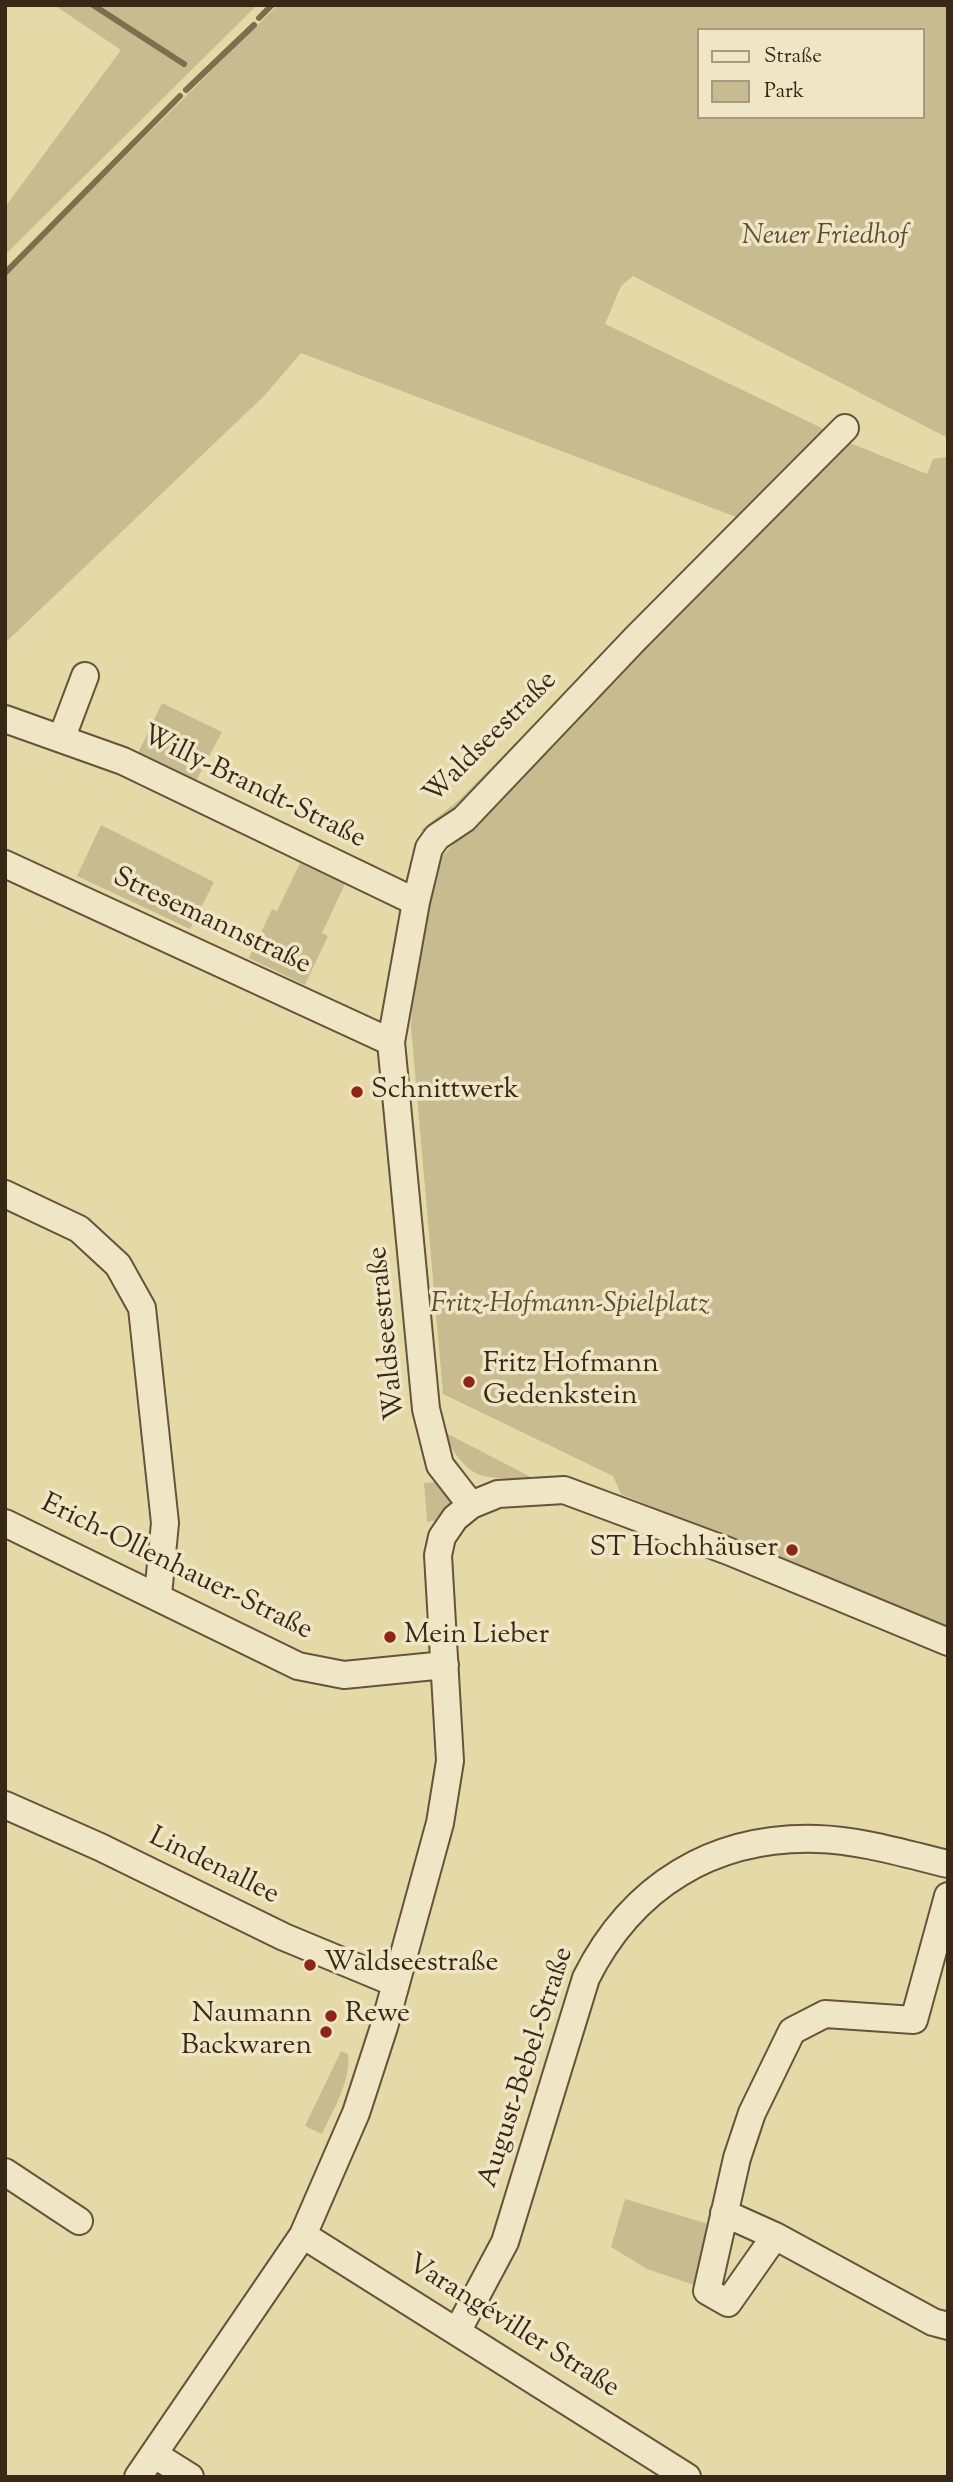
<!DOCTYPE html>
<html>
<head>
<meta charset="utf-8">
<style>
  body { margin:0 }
  #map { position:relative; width:953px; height:2482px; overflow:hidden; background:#e6d9a8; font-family:"Sorts Mill Goudy",serif }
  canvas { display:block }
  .frame { position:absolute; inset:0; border:7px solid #382816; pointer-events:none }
  .legend { position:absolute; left:697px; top:28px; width:228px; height:91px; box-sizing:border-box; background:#efe6c6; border:2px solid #a69a80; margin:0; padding:9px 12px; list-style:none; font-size:21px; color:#382816 }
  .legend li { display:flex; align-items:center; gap:14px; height:35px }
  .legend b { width:35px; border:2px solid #a69a80 }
</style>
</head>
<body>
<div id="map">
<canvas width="953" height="2482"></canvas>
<div class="frame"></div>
<ul class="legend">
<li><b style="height:9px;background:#efe6c6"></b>Straße</li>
<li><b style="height:19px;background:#c8bb8f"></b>Park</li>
</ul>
</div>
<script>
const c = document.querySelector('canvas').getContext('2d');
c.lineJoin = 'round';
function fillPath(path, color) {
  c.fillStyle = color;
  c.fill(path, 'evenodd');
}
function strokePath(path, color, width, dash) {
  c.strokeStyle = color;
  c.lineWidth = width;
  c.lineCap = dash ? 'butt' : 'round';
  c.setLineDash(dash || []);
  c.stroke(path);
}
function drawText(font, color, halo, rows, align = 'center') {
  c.font = font + ' "Sorts Mill Goudy",serif';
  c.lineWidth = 7;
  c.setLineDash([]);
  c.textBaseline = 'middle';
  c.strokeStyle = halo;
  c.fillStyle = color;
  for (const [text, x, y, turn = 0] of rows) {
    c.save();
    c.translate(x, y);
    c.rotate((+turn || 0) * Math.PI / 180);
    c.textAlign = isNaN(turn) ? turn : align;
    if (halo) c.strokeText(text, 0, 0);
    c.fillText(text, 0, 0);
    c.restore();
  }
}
fillPath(new Path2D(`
  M54,5H257L5,255V207L121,50Z
  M278,5H948V438L633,276L621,286L605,324L830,432L468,805L428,835L421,830L458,801L739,518L301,353L265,395L5,643V275ZM699,30H923V117H699Z
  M845,441L927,474L933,459L948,457V1626L906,1613L621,1494L613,1476L443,1394L411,1027L414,967L442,856Z
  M162,703L222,732L196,781L138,753Z
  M101,825L214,882L190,929L77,876Z
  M300,863L345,884L322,933L328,936L305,985L249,958L272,909L277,911Z
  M440,1430L533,1478C476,1479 471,1481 440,1430Z
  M440,1482L454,1503L441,1519L427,1522L424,1483Z
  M341,2051L348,2054C351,2081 333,2110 322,2134L305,2126Z
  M625,2199L712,2225L694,2285L647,2269L611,2247Z`), '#c8bb8f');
strokePath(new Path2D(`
  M93,5L184,64
  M259,18L272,5
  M186,90L254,25
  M5,273L180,96`), '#7d6e50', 6);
const minor = new Path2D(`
  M5,719L123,761L416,902
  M62,737L85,676
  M5,864L391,1042
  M5,1194L79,1229L118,1265L142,1308L165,1523L158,1595
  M471,1505L440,1465L426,1409L391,1042L416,902L429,848L437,837L464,819L636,638L845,428
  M5,1523L298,1666L344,1675L445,1665
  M5,1805L100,1847L284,1937L395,1983
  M5,2172L79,2221
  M724,2213L775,2236L933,2322L948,2326
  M303,2235L687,2477
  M775,2236L728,2303L707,2291L737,2158L752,2113L792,2031L825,2014L914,2020L948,1896
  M458,2330L505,2242L586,1978C632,1886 713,1836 817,1839C860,1840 906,1854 948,1864
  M155,2455L190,2477
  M138,2477L303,2235L356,2113L384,2027L440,1823L450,1761L438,1555L442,1537L455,1518L471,1505L498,1494L564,1490L728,1551L948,1642`);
strokePath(minor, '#64543a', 30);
strokePath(minor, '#efe6c6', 26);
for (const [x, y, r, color] of [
  [357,1092,7,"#8f2418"],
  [469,1382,7,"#8f2418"],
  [792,1550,7,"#8f2418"],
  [390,1637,7,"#8f2418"],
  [310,1965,7,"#8f2418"],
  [331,2016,7,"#8f2418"],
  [326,2032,7,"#8f2418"]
]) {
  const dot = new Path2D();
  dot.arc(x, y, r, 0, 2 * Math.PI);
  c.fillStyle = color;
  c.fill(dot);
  strokePath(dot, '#efe6c6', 2.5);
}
drawText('italic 28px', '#5c4d34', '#efe6c6', [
  ["Neuer Friedhof",825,238],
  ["Fritz-Hofmann-Spielplatz",570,1306]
]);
drawText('28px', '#382816', '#efe6c6', [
  ["Waldseestraße",492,739,-45],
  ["Willy-Brandt-Straße",253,789,26],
  ["Stresemannstraße",211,923,25],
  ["Waldseestraße",389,1333,-96],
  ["Erich-Ollenhauer-Straße",176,1569,26],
  ["Lindenallee",213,1868,26],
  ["August-Bebel-Straße",528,2068,-72],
  ["Varangéviller Straße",512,2328,32]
]);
drawText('28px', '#382816', '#efe6c6', [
  ["Schnittwerk",371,1092],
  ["Fritz Hofmann",483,1366],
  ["Gedenkstein",483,1398],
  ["ST Hochhäuser",778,1550,"right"],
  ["Mein Lieber",404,1637],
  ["Waldseestraße",324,1965],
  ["Naumann",312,2016,"right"],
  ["Backwaren",312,2048,"right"],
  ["Rewe",345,2016]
], 'left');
</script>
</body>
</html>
